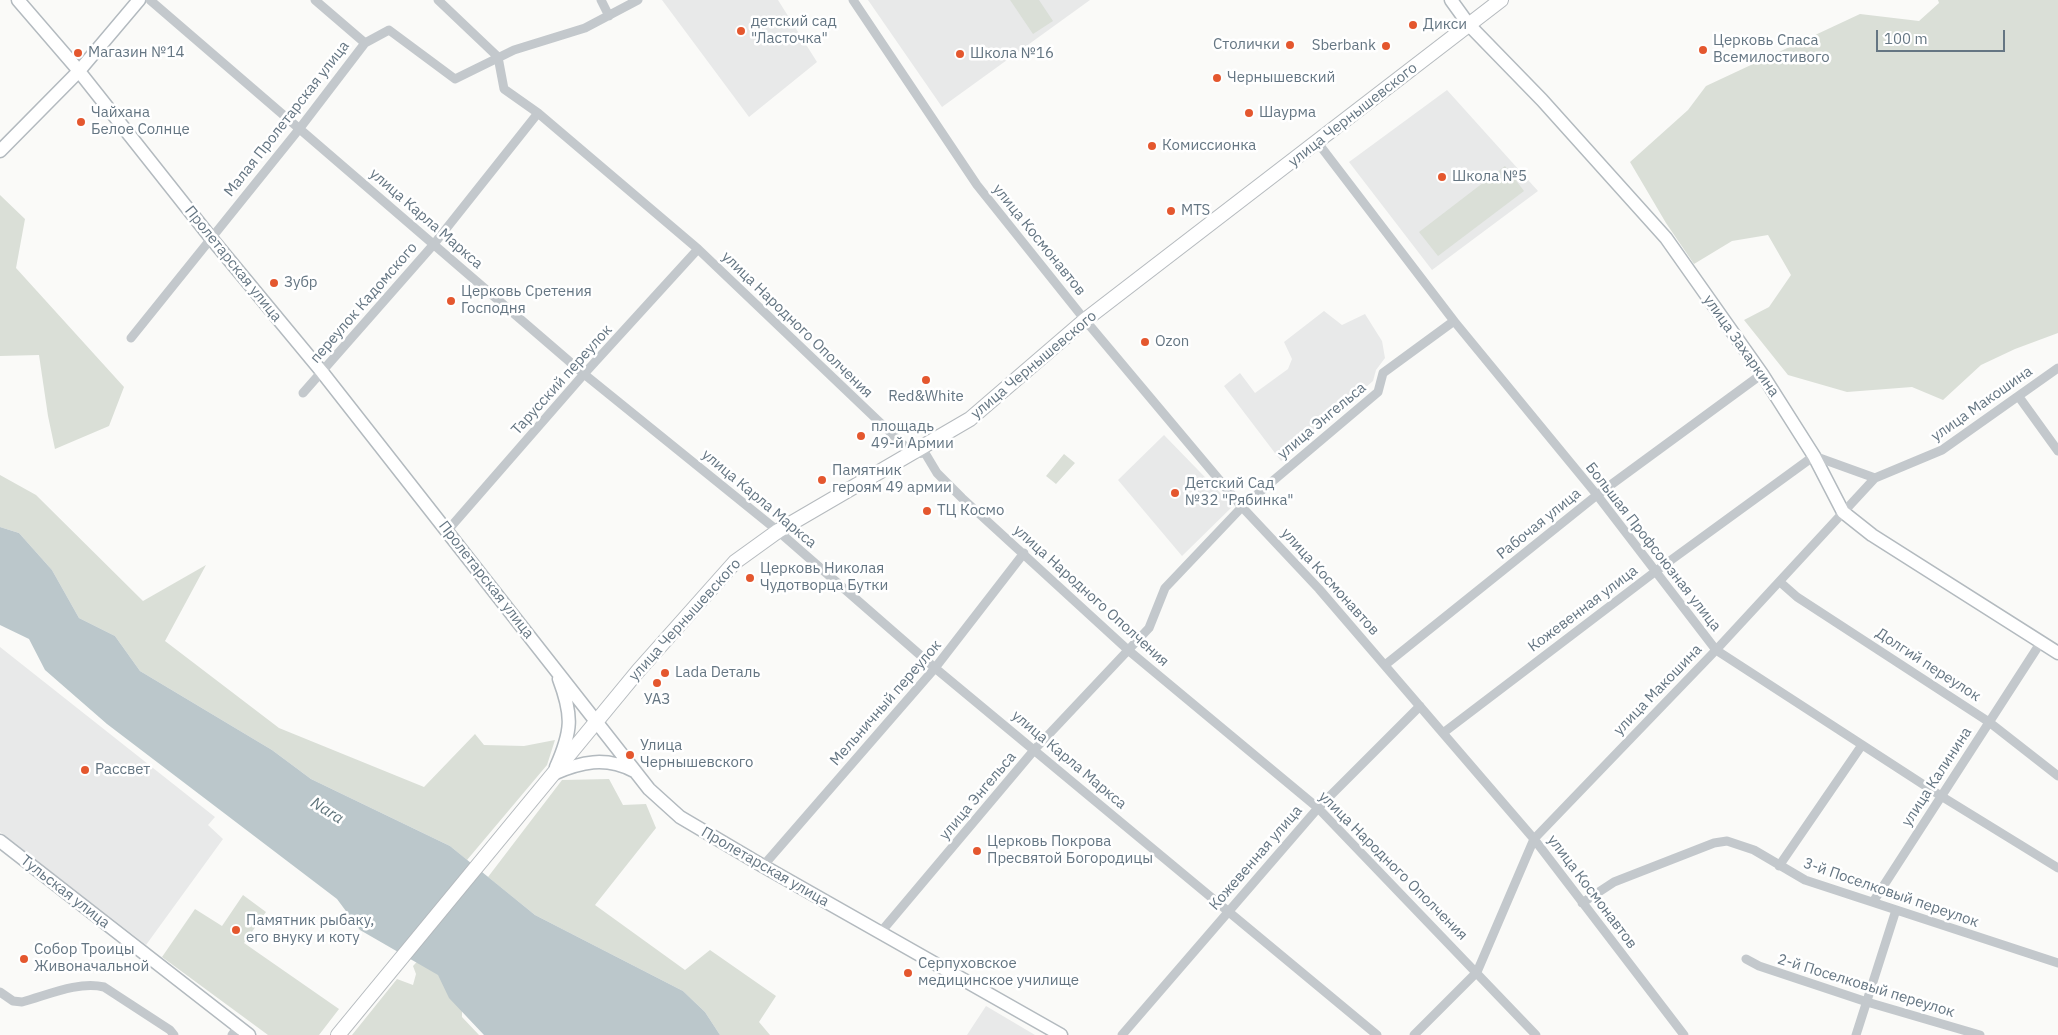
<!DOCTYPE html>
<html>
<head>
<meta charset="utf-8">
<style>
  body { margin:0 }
  #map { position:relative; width:2058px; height:1035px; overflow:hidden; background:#fafaf8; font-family:"IBM Plex Sans",sans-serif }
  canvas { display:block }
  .scale { position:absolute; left:1876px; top:30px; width:129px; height:22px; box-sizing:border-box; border:2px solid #657683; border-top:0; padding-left:6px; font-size:15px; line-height:18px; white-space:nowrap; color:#657683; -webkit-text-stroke:4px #fff; paint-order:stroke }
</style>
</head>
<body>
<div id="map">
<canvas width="2058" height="1035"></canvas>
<div class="scale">100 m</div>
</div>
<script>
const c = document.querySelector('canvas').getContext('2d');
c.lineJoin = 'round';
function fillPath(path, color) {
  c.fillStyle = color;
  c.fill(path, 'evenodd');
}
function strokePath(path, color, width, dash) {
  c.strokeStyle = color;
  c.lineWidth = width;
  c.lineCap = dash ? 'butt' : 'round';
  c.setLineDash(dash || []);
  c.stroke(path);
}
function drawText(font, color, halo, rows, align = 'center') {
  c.font = font + ' "IBM Plex Sans",sans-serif';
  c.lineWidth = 5;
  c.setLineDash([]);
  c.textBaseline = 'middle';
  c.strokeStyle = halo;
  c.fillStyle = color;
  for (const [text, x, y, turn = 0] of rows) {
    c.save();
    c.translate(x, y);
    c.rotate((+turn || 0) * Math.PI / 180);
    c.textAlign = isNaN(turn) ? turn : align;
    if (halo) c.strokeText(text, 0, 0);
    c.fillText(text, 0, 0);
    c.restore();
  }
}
fillPath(new Path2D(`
  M662,0H778L817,62L749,117Z
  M868,0H1090L942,107Z
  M1447,90L1538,191L1432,270L1349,162Z
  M1324,311L1342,325L1365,314L1382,341L1385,358L1376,370L1373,381L1281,461L1224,386L1240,373L1255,393L1288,369L1292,359L1284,342Z
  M1164,435L1233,506L1182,556L1118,480Z
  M0,647L215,817L208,825L223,839L146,945L0,832Z
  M986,1006L1035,1035H967Z`), '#e8e9e9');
fillPath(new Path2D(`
  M1010,0H1039L1053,21L1033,34Z
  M1938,0H2058V333L2015,349L1981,365L1943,400L1912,387L1847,392L1788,375L1744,320L1769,307L1791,275L1768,235L1732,241L1694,264L1666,223L1630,162L1688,110L1706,86L1860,14L1919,21L1939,3Z
  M1505,166L1524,191L1438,256L1419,232Z
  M0,195L25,219L16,268L124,387L109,426L55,449L48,416L39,355L0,356Z
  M1064,454L1075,463L1056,484L1046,476Z
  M0,475L36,495L143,601L206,565L165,641L279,728L424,787L475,734L484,745L524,746L555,740L547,765L467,860L450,846L311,779L272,750L140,671L115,636L79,618L52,570L19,533L0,527Z
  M609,779L623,805L646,804L656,828L595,905L685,970L710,950L776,996L759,1022L770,1035H720L705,1012L683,991L535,915L488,877L562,780Z
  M243,895L266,912L244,943L339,1009L319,1035H268L162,957L195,909L222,926Z
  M430,948L462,991V1017L479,1035H352L397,979L413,985L416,974L413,966Z`), '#dadfd7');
fillPath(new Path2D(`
  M0,527L19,533L52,570L79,618L115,636L140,671L272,750L311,779L450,846L535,915L683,991L705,1012L720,1035H484L449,998L438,975L360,930L337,899L107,724L45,670L29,639L0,625Z`), '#bbc7cb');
const secondary = new Path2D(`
  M18,0L74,65L211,238L322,372L649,789L680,817L763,866L1061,1035
  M1451,0L1469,25L1542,100L1666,238L1762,374L1814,456L1843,512L1872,535L2058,653
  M0,151L79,71L139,0
  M556,767C572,731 573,716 559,679
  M553,774C581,762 605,756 634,771
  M0,841L249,1035`);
const primary = new Path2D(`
  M338,1035L638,671L735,562L778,531L970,419L1085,320L1501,0`);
strokePath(secondary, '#b3babf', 15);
strokePath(primary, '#b5babe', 16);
strokePath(new Path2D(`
  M150,0L584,374L778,531L935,668L1377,1035
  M315,0L365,43
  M438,0L498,57L504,89L538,113L698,249L913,454L925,453L937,473L962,498L1128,650L1318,808L1536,1035
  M601,0L609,16
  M853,0L977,185L1085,320L1242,507L1319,589L1534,839L1684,1035
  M1318,143L1454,321L1597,495L1716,650L1941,796L2058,868
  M131,338L300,128L365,43L389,30L455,79L514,50L585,28L638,0
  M303,393L434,244L538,113
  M2019,397L2058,451
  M448,530L584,374L698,249
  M1780,582L1797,597L1989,722L2058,776
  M1385,665L1597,495L1762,374
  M1443,733L1656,571L1814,456L1875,478
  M763,866L935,668L1024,553
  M1779,866L1862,745
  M1873,902L2041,642
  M1582,903L1614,882L1714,843L1727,841L1754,850L1805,880L2058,963
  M880,933L1035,749L1149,628L1165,588L1242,507L1378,392L1383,373L1454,321
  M1746,959L1759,966L1867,1002L1980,1035
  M0,992L13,1001L22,1002C48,995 78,981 104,987L170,1030L174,1035
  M232,1035L238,1027
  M1122,1035L1318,808L1420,706
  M1414,1035L1477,972L1534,839L1716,650L1875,478L1942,450L2058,368
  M1856,1035L1896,910`), '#c3c8cc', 9);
strokePath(secondary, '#fff', 12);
strokePath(primary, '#fff', 14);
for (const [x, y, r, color] of [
  [1413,25,5,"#e4572e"],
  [741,31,5,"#e4572e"],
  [1290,45,5,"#e4572e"],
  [1386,46,5,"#e4572e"],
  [1703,50,5,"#e4572e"],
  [78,53,5,"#e4572e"],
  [960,54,5,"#e4572e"],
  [1217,78,5,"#e4572e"],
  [1249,113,5,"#e4572e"],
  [81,122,5,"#e4572e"],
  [1152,146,5,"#e4572e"],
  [1442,177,5,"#e4572e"],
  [1171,211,5,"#e4572e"],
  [274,283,5,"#e4572e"],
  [451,301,5,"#e4572e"],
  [1145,342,5,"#e4572e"],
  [926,380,5,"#e4572e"],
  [861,436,5,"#e4572e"],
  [822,480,5,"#e4572e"],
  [1175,493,5,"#e4572e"],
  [927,511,5,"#e4572e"],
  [750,578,5,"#e4572e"],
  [665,673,5,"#e4572e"],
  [657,683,5,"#e4572e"],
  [630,755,5,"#e4572e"],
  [85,770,5,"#e4572e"],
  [977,851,5,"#e4572e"],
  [236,930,5,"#e4572e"],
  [24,959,5,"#e4572e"],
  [908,973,5,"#e4572e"]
]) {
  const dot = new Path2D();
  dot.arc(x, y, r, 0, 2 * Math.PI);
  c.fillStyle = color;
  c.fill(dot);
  strokePath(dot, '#fff', 2);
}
drawText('15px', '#657683', '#fff', [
  ["детский сад",751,22],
  ["\"Ласточка\"",751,39],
  ["Дикси",1423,25],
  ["Церковь Спаса",1713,41],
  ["Всемилостивого",1713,58],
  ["Столички",1280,45,"right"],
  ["Sberbank",1376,46,"right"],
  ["Магазин №14",88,53],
  ["Школа №16",970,54],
  ["Чернышевский",1227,78],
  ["Чайхана",91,113],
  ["Белое Солнце",91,130],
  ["Шаурма",1259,113],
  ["Комиссионка",1162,146],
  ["Школа №5",1452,177],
  ["MTS",1181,211],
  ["Зубр",284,283],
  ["Церковь Сретения",461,292],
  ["Господня",461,309],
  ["Ozon",1155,342],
  ["Red&White",926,397,"center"],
  ["площадь",871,427],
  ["49-й Армии",871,444],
  ["Памятник",832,471],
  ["героям 49 армии",832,488],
  ["Детский Сад",1185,484],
  ["№32 \"Рябинка\"",1185,501],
  ["ТЦ Космо",937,511],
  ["Церковь Николая",760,569],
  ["Чудотворца Бутки",760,586],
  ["Lada Dеталь",675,673],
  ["УАЗ",657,700,"center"],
  ["Улица",640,746],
  ["Чернышевского",640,763],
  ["Рассвет",95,770],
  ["Церковь Покрова",987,842],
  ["Пресвятой Богородицы",987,859],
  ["Памятник рыбаку,",246,921],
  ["его внуку и коту",246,938],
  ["Собор Троицы",34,950],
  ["Живоначальной",34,967],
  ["Серпуховское",918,964],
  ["медицинское училище",918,981]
], 'left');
drawText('15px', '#657683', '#fff', [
  ["улица Чернышевского",1353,115,-38],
  ["Малая Пролетарская улица",287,119,-52],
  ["улица Карла Маркса",426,219,41],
  ["улица Космонавтов",1039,240,51],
  ["Пролетарская улица",233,264,51],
  ["переулок Кадомского",364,303,-49],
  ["улица Народного Ополчения",797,325,44],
  ["улица Захаркина",1741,346,55],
  ["улица Чернышевского",1034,365,-40],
  ["Тарусский переулок",562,380,-48],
  ["улица Макошина",1982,404,-35],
  ["улица Энгельса",1322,421,-40],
  ["улица Карла Маркса",759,499,40],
  ["Рабочая улица",1539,524,-39],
  ["Большая Профсоюзная улица",1653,547,52],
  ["Пролетарская улица",486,580,52],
  ["улица Космонавтов",1330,582,48],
  ["улица Народного Ополчения",1091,596,42],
  ["Кожевенная улица",1583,609,-37],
  ["улица Чернышевского",685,620,-48],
  ["Долгий переулок",1928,665,33],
  ["улица Макошина",1658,690,-46],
  ["Мельничный переулок",886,703,-49],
  ["улица Карла Маркса",1069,760,40],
  ["улица Калинина",1937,777,-57],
  ["улица Энгельса",978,796,-50],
  ["Кожевенная улица",1256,858,-49],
  ["улица Народного Ополчения",1393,866,45],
  ["Пролетарская улица",765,867,30],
  ["Тульская улица",65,892,38],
  ["улица Космонавтов",1592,892,53],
  ["3-й Поселковый переулок",1891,893,19],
  ["2-й Поселковый переулок",1866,986,17]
]);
drawText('italic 16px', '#60757c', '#fff', [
  ["Nara",327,811,32]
]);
</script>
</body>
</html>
